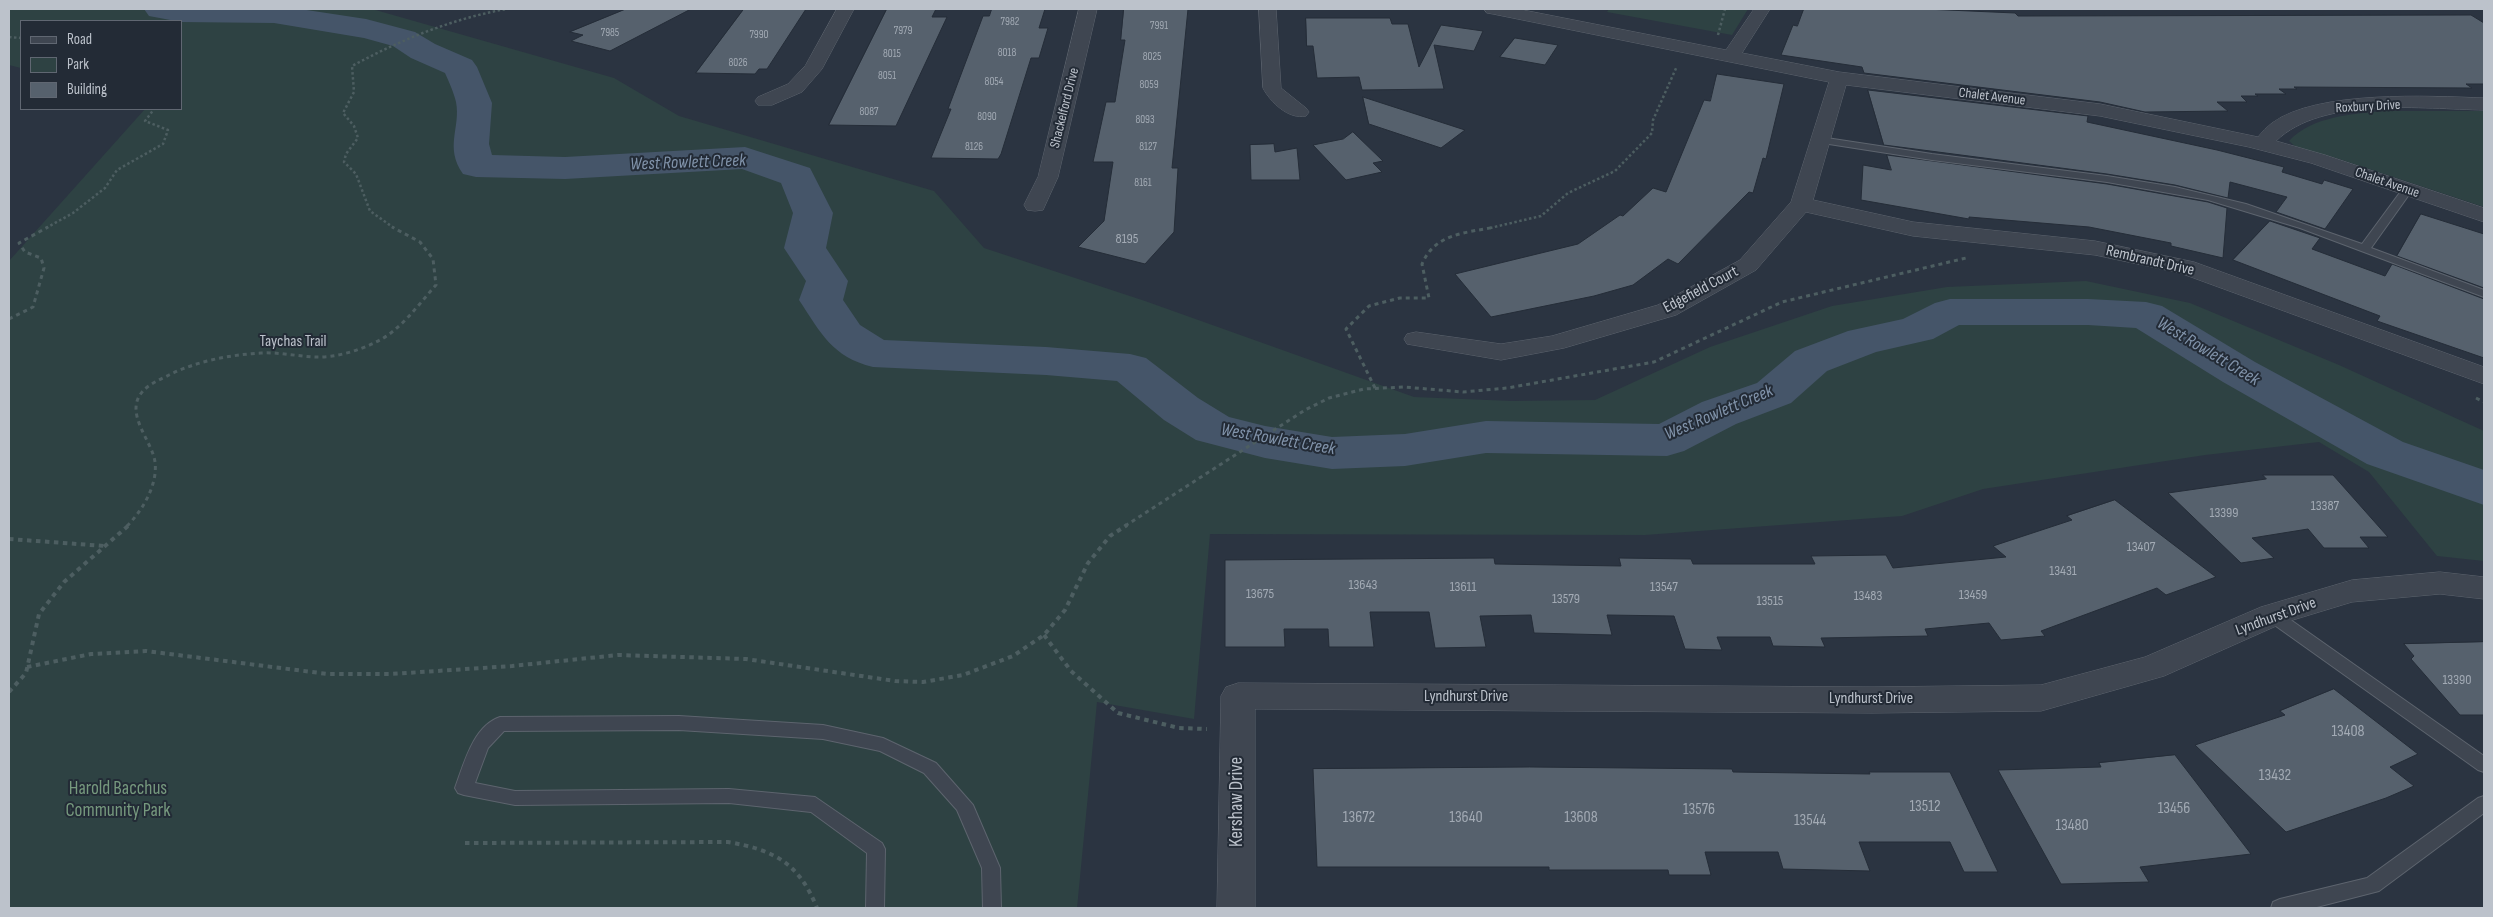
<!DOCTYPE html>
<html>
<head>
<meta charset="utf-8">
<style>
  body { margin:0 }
  #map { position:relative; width:2493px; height:917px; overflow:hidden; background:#2b3441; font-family:"Sofia Sans Condensed",sans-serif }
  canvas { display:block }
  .frame { position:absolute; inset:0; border:10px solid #bcc2cb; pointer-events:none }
  .legend { position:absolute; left:20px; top:20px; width:162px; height:90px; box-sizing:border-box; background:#232b36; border:1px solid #606772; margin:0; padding:6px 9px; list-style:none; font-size:15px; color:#bcc2cb }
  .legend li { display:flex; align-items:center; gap:10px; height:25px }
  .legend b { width:25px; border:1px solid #606772 }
</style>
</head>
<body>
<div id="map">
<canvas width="2493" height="917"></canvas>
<div class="frame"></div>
<ul class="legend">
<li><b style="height:6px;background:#3f4651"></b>Road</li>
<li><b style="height:14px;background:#2e4243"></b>Park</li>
<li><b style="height:14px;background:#56616d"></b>Building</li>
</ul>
</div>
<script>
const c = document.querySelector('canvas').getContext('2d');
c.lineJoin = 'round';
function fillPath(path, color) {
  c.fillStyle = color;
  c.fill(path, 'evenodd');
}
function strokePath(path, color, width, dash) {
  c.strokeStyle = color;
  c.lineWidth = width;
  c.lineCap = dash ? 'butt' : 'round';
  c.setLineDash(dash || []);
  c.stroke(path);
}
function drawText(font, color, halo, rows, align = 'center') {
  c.font = font + ' "Sofia Sans Condensed",sans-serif';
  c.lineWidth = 4;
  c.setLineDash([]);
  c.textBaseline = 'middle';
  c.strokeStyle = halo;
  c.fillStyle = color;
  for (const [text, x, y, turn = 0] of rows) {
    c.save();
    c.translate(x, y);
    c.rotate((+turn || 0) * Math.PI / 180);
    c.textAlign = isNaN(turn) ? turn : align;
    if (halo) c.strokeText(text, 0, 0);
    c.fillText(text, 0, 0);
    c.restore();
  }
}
fillPath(new Path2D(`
  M9,9H372L614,78L679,116L934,191L984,248L1145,301L1414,397L1512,401L1595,400L1710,347L1832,306L1947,287L2086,281L2190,303L2339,365L2484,431V561L2437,556L2369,472L2319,442L2205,455L1983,489L1902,516L1645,535L1210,534L1194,719L1097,702L1077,908H9V261L145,109H181V21H21V68L9,65Z
  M1609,9H1748L1732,35L1607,12Z
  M2385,111H2484V207L2336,158L2296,147L2289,141C2312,116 2353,114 2385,111Z`), '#2e4243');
fillPath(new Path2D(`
  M144,9H300L366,19L415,32L435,44L472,60L477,67L492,103L489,144L492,155L565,157L745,147L810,168L833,213L826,248L848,281L843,300L860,325L884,340L1046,347L1130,354L1146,358L1198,398L1229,417L1265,426L1332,437L1405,434L1486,421L1659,424L1702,402L1757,383L1795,351L1848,331L1903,319L1935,303L1950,299H2088L2146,302L2162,306L2255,362L2403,442L2484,470V505L2367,464L2223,382L2136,328L2088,325H1959L1933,339L1876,352L1827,371L1791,403L1736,424L1684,451L1667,456L1486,453L1405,466L1332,469L1265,458L1196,440L1164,420L1117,381L1046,375L873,367C832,357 821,333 799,300L806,281L784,248L793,213L781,183L742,169L565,179L476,177L463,174C444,147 461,128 456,102C454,93 449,82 445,73L411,58L393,46L364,38L274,23L181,22L149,16Z`), '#455569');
const building = new Path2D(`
  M626,9H691L610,51L571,41L583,35L570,32Z
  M744,9H806L767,69H759L755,74L696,73Z
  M887,9H936L932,17H947L896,126L829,125Z
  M992,9H1045L1039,28H1048L1039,58H1031L1001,154L998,159L931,158L951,109H948L983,16H989Z
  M1124,9H1188L1172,168H1178L1174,232L1145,264L1078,247L1104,221L1113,162H1093L1106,102H1115L1125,40H1121Z
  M1804,9H1925L2015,13L2018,16H2028L2471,15L2484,23V84H2466L2472,88L2294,87L2297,89H2279L2286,94H2255L2258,96H2241L2247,102H2217L2228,111L2145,112L2100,102L1864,73L1862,67L1781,55L1793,25L1797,26Z
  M1306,18H1390L1392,24H1408L1419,67L1441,25L1483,31L1474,51L1434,45L1444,89L1362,90L1359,77L1317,78L1313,46H1307Z
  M1515,38L1558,45L1545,65L1500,57Z
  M1717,74L1784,84L1766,159L1763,158L1753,193L1749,192L1678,264L1668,259L1633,285L1594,296L1491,317L1455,274L1578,244L1620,215L1623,216L1653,188L1666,192L1704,100L1710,101Z
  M1868,90L2088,116L2087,122L2217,150L2284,167L2282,172L2322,184L2324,180L2353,189L2325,229L2276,212L2287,197L2230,182L2228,198L2175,185L2107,174L1884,145Z
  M1363,97L1465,130L1441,148L1369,124Z
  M1353,132L1383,161L1373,163L1382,172L1346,180L1313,145L1343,139Z
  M1274,144L1275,152L1297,148L1300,180H1251L1250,145Z
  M1887,155L2107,184L2208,202L2227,208L2223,258L2171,246V243L2089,227L1969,217V219L1861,200L1863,165L1891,170Z
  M2421,214L2484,234V288L2397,256Z
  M2270,221L2320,238L2312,249L2385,276L2392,264L2484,299V358L2377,321L2380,316L2233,260Z
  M2263,475H2333L2388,537H2360L2369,548H2324L2308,529L2252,538L2274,558L2241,563L2168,493L2266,479Z
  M2115,500L2216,577L2166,595L2157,588L2041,631L2045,636L2001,640L1989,623L1925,629L1928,636L1821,638L1825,647L1773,646L1770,637H1717L1722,650L1685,649L1674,616L1607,615L1612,635L1534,633L1531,615L1480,616L1486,647L1435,648L1429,612H1370L1374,647H1329L1328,629H1284L1285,647H1225V560L1494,558L1495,564L1621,566L1619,558L1691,559L1693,564H1815L1811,556L1886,555L1893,568L2006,557L1993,546L2072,520L2067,516Z
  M2484,642V715H2460L2411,659L2414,656L2404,644Z
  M2334,689L2418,754L2390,767L2414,786L2386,798L2286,832L2195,745L2285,715L2280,711Z
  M2175,755L2251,854L2140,867L2149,882L2061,884L1998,770L2101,767L2099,763Z
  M1530,767L1732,769L1733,772L1870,774L1869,772H1950L1998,872H1964L1950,842H1859L1870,871L1783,869L1778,852H1705L1711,875H1669L1668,870H1549V867H1317L1313,769Z`);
fillPath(building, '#56616d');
strokePath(building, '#252d38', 1);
const service = new Path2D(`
  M1820,137L1932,154L2107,176L2175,187L2246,204L2362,244L2404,187L2408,186L2413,189L2371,248L2484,290V297L2300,228L2208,200L2107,182L1932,160L1816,142V138Z
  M2272,609L2278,611L2484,756V772L2478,770L2266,619L2264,615L2266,611Z
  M679,716L823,725L883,738L936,763L973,805L1000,868L1001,908H983L982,868L957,810L924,773L880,751L823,739L679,730L504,731L488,748L475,783L515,791L729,789L815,797L882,843L885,849L884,908H866L867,853L811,812L729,803L515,805L464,795L458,793L455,788C464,764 473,726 500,717Z
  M2484,796V813L2379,891L2313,908H2271L2273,902L2280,899L2367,878L2478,798Z`);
const minor = new Path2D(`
  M837,9H854L822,69L802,92L772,105H758L755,101L758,97L788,84L805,66Z
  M1079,9H1097L1058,177L1043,210L1035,211L1027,210L1024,205L1038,177Z
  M1259,9H1276L1281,88L1306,108L1309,112L1306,116C1289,120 1270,102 1263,88Z
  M1484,9H1518L1726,50L1754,9H1770L1742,53L1839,72L2100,104L2258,137C2262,132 2267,127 2272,123C2317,90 2429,96 2484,98V110C2424,109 2322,96 2276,141L2325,155L2484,208V222L2311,163L2249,147L2100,116L1846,85L1813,200L1913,222L2095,241L2194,262L2484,367V384L2180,273L2095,255L1913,236L1806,212L1756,270L1676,315L1564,348L1501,360L1407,344L1404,339L1407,334L1416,332L1501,344L1552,336L1658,305L1740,260L1791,202L1829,82L1493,14L1487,13Z
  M2440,572L2484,577V599L2440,594L2352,602L2283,623L2164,676L2041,711L1872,713L1255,709V908H1217L1221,696L1226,687L1238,683L1872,687L2041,685L2145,657L2261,607L2352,580Z`);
strokePath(service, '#5d646e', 2);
strokePath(minor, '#5d646e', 1);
strokePath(new Path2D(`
  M1718,35L1725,9
  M9,37L21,38
  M46,228L73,213L105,188L117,170L163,144L168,130L145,121L154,109
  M394,228L370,211L356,174L344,162L346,154L358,138L354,126L343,113L354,92L352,66C400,40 452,19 506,9
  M1490,228L1541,216L1568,193L1615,171L1652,133L1653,120L1677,66`), '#4d5e61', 2.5, [2.5, 2.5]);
strokePath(new Path2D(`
  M9,319L33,307L44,268L41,258L25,252L19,243L48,227
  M1375,388L1346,329L1369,306L1400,298H1429L1422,264C1435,233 1466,233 1495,227
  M2476,398L2484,402
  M127,526C142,511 158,485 155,462C152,440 123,413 143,391C149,384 161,379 169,375C197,361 229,355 261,353C278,352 296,356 314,357C334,358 358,351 376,342C400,331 418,305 436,285L433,259L420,242L392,227
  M1125,526L1305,410L1329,398L1364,389L1404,387L1463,392L1507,388L1654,362L1782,302L1966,258`), '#4d5e61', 3, [4, 4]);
strokePath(new Path2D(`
  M9,539L105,546
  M1044,635L1071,671L1118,713L1179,728L1207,729
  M27,667L91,654L146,651L328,674H391L512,666L618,655L746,659L895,681L923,682L963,675L1013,656L1044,635L1065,610L1088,563L1110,536L1127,525
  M9,692L26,673L39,614L64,582L129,525
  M465,843L728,842C774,850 799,863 817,908`), '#4d5e61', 4, [4.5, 4.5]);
fillPath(service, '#3f4651');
fillPath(minor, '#3f4651');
drawText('11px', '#a2aab4', null, [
  ["7982",1010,22],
  ["7991",1159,26],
  ["7979",903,31],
  ["7985",610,33],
  ["7990",759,35],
  ["8018",1007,53],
  ["8015",892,54],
  ["8025",1152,57],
  ["8026",738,63],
  ["8051",887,76],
  ["8054",994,82],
  ["8059",1149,85],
  ["8087",869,112],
  ["8090",987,117],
  ["8093",1145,120],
  ["8126",974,147],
  ["8127",1148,147],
  ["8161",1143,183]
]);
drawText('14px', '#bcc2cb', '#232b36', [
  ["Chalet Avenue",1992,97,7],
  ["Roxbury Drive",2368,107,-3],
  ["Shackelford Drive",1065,108,-76],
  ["Chalet Avenue",2387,183,19]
]);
drawText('14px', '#a2aab4', null, [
  ["8195",1127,239],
  ["13387",2325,506],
  ["13399",2224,513],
  ["13407",2141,547],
  ["13431",2063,571],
  ["13643",1363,585],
  ["13611",1463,587],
  ["13547",1664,587],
  ["13675",1260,594],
  ["13459",1973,595],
  ["13483",1868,596],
  ["13579",1566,599],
  ["13515",1770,601],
  ["13390",2457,680]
]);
drawText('16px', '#bcc2cb', '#232b36', [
  ["Rembrandt Drive",2150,261,13],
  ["Edgefield Court",1701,290,-28],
  ["Taychas Trail",293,342],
  ["Lyndhurst Drive",2276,617,-20],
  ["Lyndhurst Drive",1466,697],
  ["Lyndhurst Drive",1871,699]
]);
drawText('16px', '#a2aab4', null, [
  ["13408",2348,732],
  ["13432",2275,776],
  ["13512",1925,807],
  ["13456",2174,809],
  ["13576",1699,810],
  ["13672",1359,818],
  ["13640",1466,818],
  ["13608",1581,818],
  ["13544",1810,821],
  ["13480",2072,826]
]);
drawText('italic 18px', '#8193aa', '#232b36', [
  ["West Rowlett Creek",688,163,-2],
  ["West Rowlett Creek",2208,352,31],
  ["West Rowlett Creek",1719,413,-23],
  ["West Rowlett Creek",1278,440,10]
]);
drawText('19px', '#76997e', '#232b36', [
  ["Harold Bacchus",118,789],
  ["Community Park",118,811]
]);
drawText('19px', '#bcc2cb', '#232b36', [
  ["Kershaw Drive",1237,802,-90]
]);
</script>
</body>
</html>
